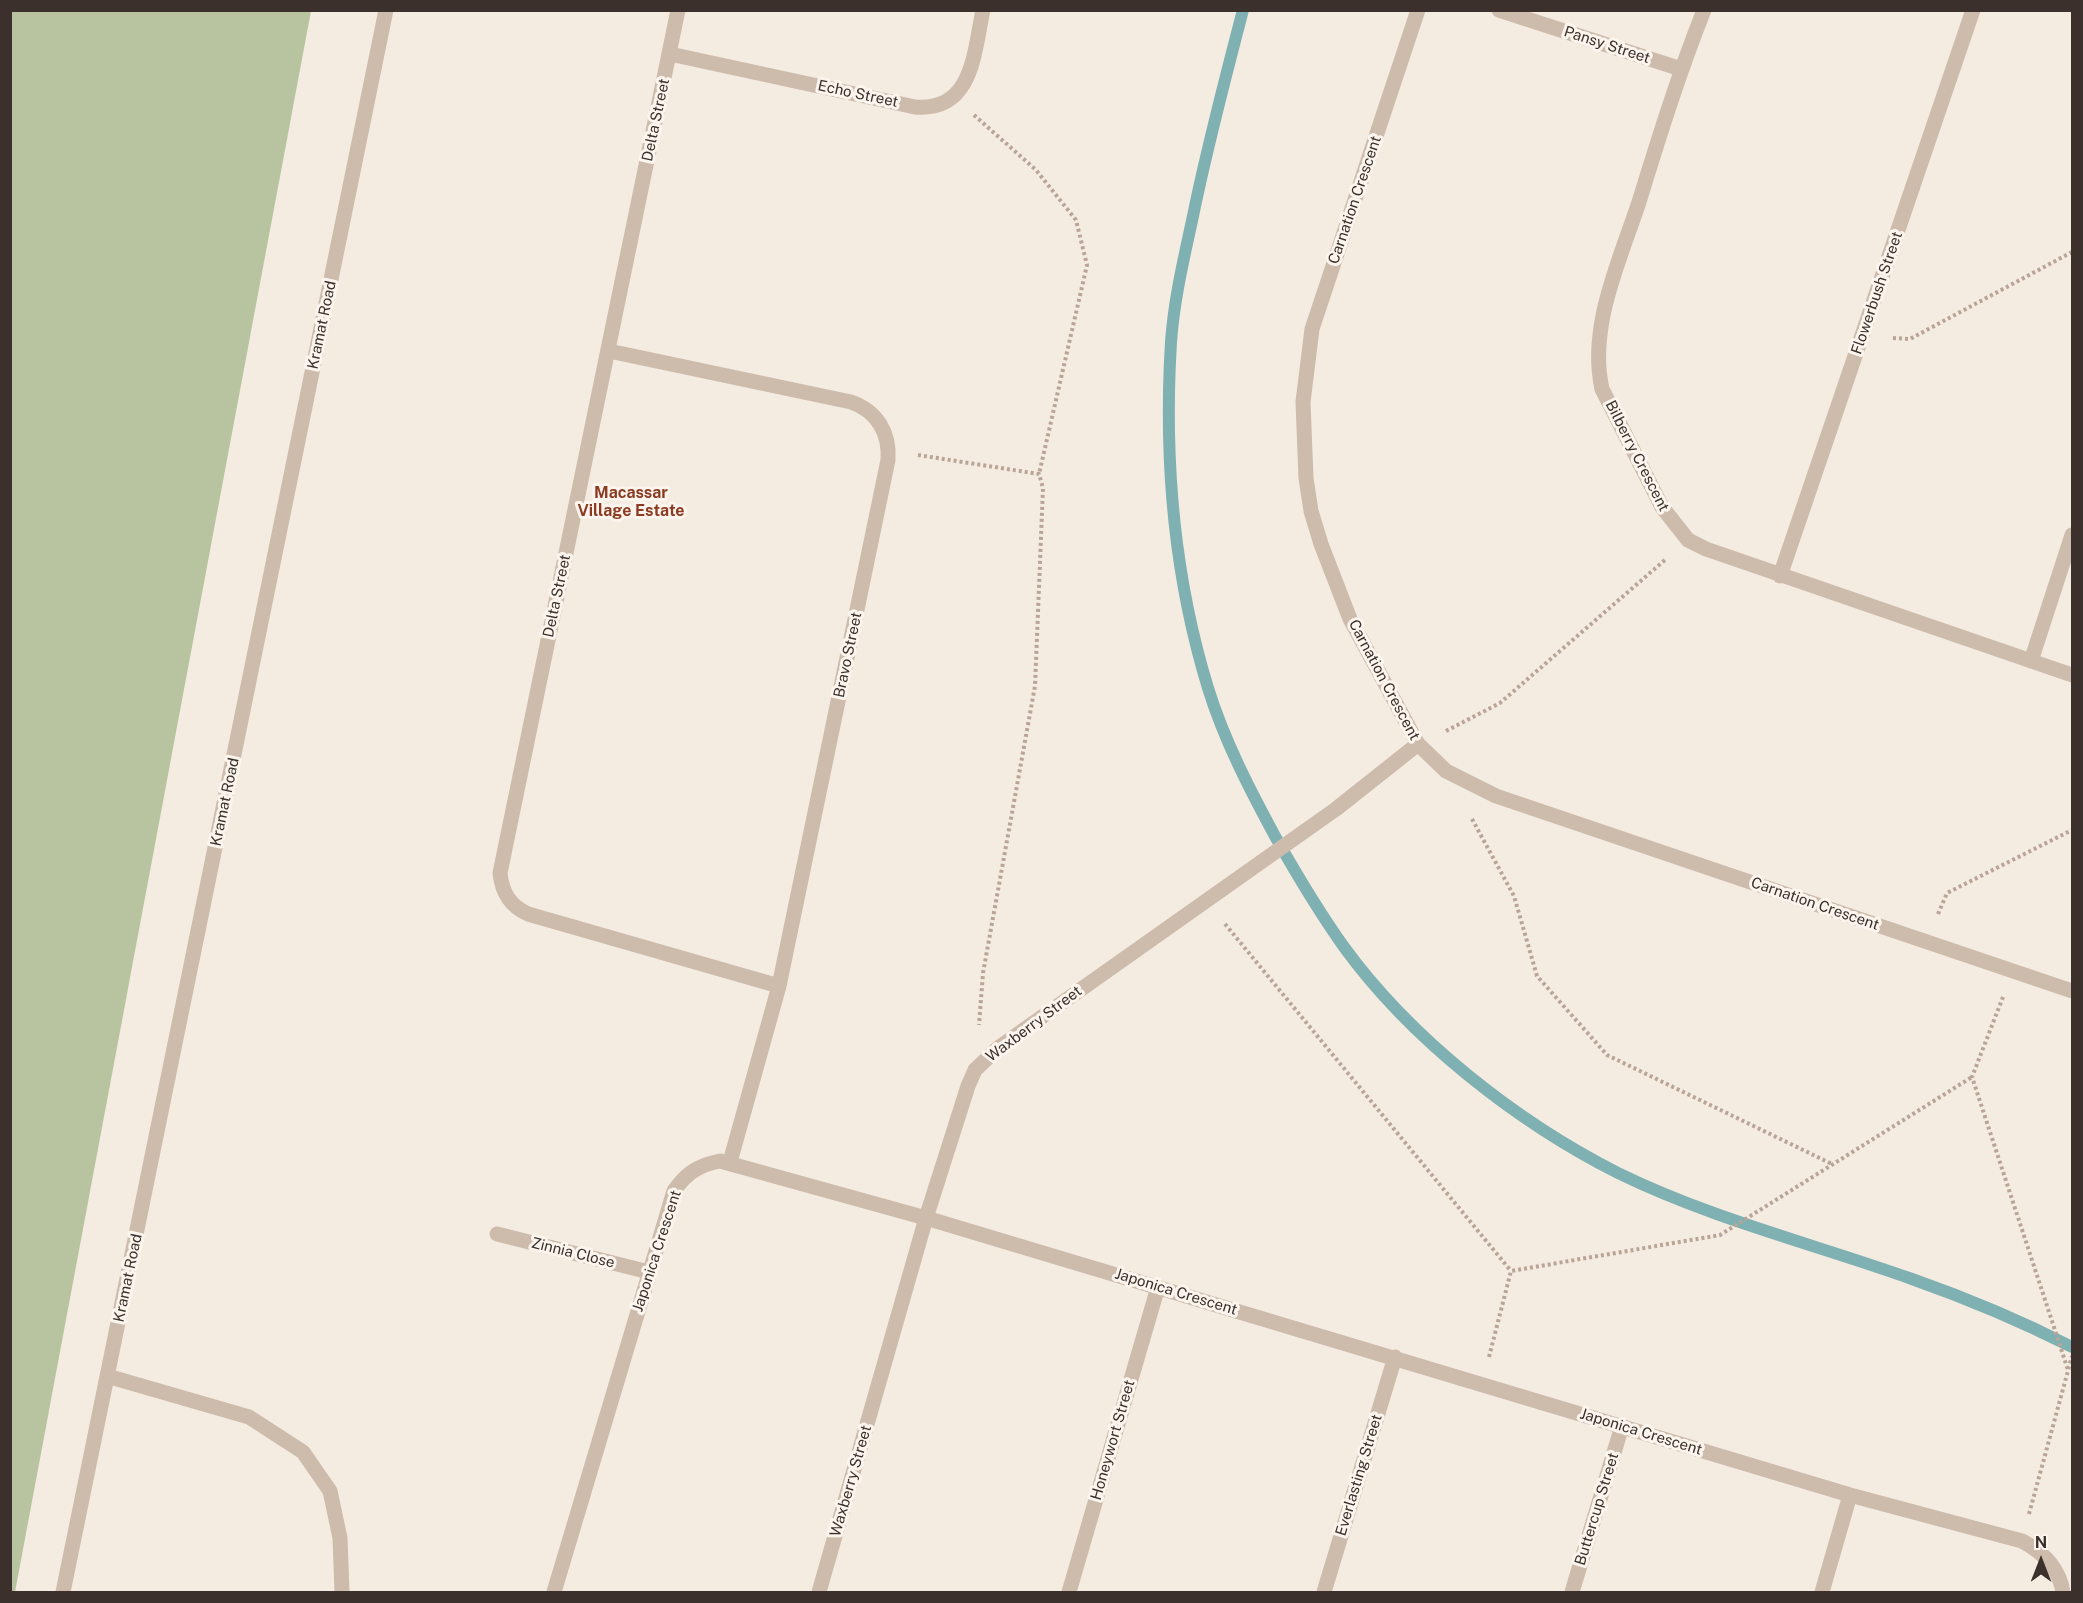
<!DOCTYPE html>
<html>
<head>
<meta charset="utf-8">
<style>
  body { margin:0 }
  #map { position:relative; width:2083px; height:1603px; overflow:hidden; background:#f4ebe1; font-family:"Public Sans",sans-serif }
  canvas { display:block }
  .frame { position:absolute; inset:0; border:12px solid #3b302b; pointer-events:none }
  .north { position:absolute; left:2011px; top:1531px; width:60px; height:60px; -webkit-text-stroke:4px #fbf5ee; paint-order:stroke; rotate:0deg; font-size:16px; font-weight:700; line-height:24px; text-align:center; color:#3b302b }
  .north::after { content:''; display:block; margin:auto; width:21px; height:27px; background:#3b302b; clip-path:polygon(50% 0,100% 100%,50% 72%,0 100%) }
</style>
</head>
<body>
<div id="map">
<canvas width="2083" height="1603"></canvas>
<div class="frame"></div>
<div class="north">N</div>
</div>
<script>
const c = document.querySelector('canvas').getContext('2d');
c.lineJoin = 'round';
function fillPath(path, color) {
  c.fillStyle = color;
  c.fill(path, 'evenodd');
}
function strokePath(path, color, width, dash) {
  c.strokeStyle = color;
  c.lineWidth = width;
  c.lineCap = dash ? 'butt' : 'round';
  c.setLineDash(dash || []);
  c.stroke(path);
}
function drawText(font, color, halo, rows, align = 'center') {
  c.font = font + ' "Public Sans",sans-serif';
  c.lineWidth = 6;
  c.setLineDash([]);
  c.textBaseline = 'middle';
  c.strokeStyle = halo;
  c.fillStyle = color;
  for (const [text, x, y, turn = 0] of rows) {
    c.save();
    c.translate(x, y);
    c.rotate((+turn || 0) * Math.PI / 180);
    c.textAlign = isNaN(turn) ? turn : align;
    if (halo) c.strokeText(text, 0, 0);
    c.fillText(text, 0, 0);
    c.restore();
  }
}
fillPath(new Path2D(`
  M11,10L311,11L15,1592H10Z`), '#b8c4a0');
strokePath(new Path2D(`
  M1243,10C1225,79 1207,147 1193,216C1184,258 1174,299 1171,342C1164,457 1174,577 1208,688C1224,740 1250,790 1276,838C1297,875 1319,912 1344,947C1411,1039 1517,1122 1618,1173C1712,1219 1814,1244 1912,1279C1966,1298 2021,1321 2072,1347`), '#7fb0b2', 12);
strokePath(new Path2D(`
  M974,115L1036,170L1076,220L1087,265L1039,474
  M1893,338L1910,339L2072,252
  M918,455L1039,474L1043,488L1035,686L983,973L979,1025
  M1446,731L1500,703L1666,559
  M1472,819L1514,896L1537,976L1607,1055L1832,1164
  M1938,914L1947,893L2072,830
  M1225,924L1511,1271
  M2003,997L1972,1077L2068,1370
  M1489,1357L1511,1271L1720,1235L1972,1077
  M2029,1514L2072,1356`), '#b9a596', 4, [3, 3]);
strokePath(new Path2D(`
  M678,10L500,873C502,893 510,906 528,914L779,986
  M1418,10L1312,329L1303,402L1306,478L1311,511L1321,544L1350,619L1418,744L1446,771L1496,796L2072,991
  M1499,10L1681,69
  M1704,10C1679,73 1659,137 1639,202C1620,260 1588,327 1602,389L1662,507L1688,540L1706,549L2072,675
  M670,54L915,107C973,112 974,52 983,10
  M609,351L851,402C877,411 890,433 888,460L779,986L730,1162
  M1780,576L1973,10
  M2031,661L2072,535
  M497,1234L649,1272
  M107,1376L249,1417L303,1452L330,1491L340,1538L342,1592
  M63,1592L386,10
  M554,1592L674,1191C686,1173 699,1165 720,1161L926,1218L1850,1495L2022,1541C2043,1552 2059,1568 2063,1592
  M819,1592L926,1218L968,1086L975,1070L998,1048L1336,809L1418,744
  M1069,1592L1158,1287
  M1324,1592L1395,1357
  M1572,1592L1622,1426
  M1822,1592L1850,1495`), '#cdbbac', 15);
drawText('15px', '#3b302b', '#fbf5ee', [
  ["Pansy Street",1607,45,18],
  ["Echo Street",858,94,12],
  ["Delta Street",656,120,-78],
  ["Carnation Crescent",1355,200,-71],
  ["Flowerbush Street",1877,293,-71],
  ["Kramat Road",322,325,-78],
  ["Bilberry Crescent",1637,456,63],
  ["Delta Street",557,596,-78],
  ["Bravo Street",848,655,-78],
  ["Carnation Crescent",1384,680,62],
  ["Kramat Road",225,802,-78],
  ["Carnation Crescent",1815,904,19],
  ["Waxberry Street",1034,1024,-37],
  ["Japonica Crescent",657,1251,-72],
  ["Zinnia Close",573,1253,14],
  ["Kramat Road",128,1278,-78],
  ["Japonica Crescent",1176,1292,17],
  ["Japonica Crescent",1641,1432,17],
  ["Honeywort Street",1113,1440,-74],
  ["Everlasting Street",1359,1475,-73],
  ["Waxberry Street",851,1481,-74],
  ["Buttercup Street",1597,1509,-73]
]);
drawText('bold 16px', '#8c3b22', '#fbf5ee', [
  ["Macassar",631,493],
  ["Village Estate",631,511]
]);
</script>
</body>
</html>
